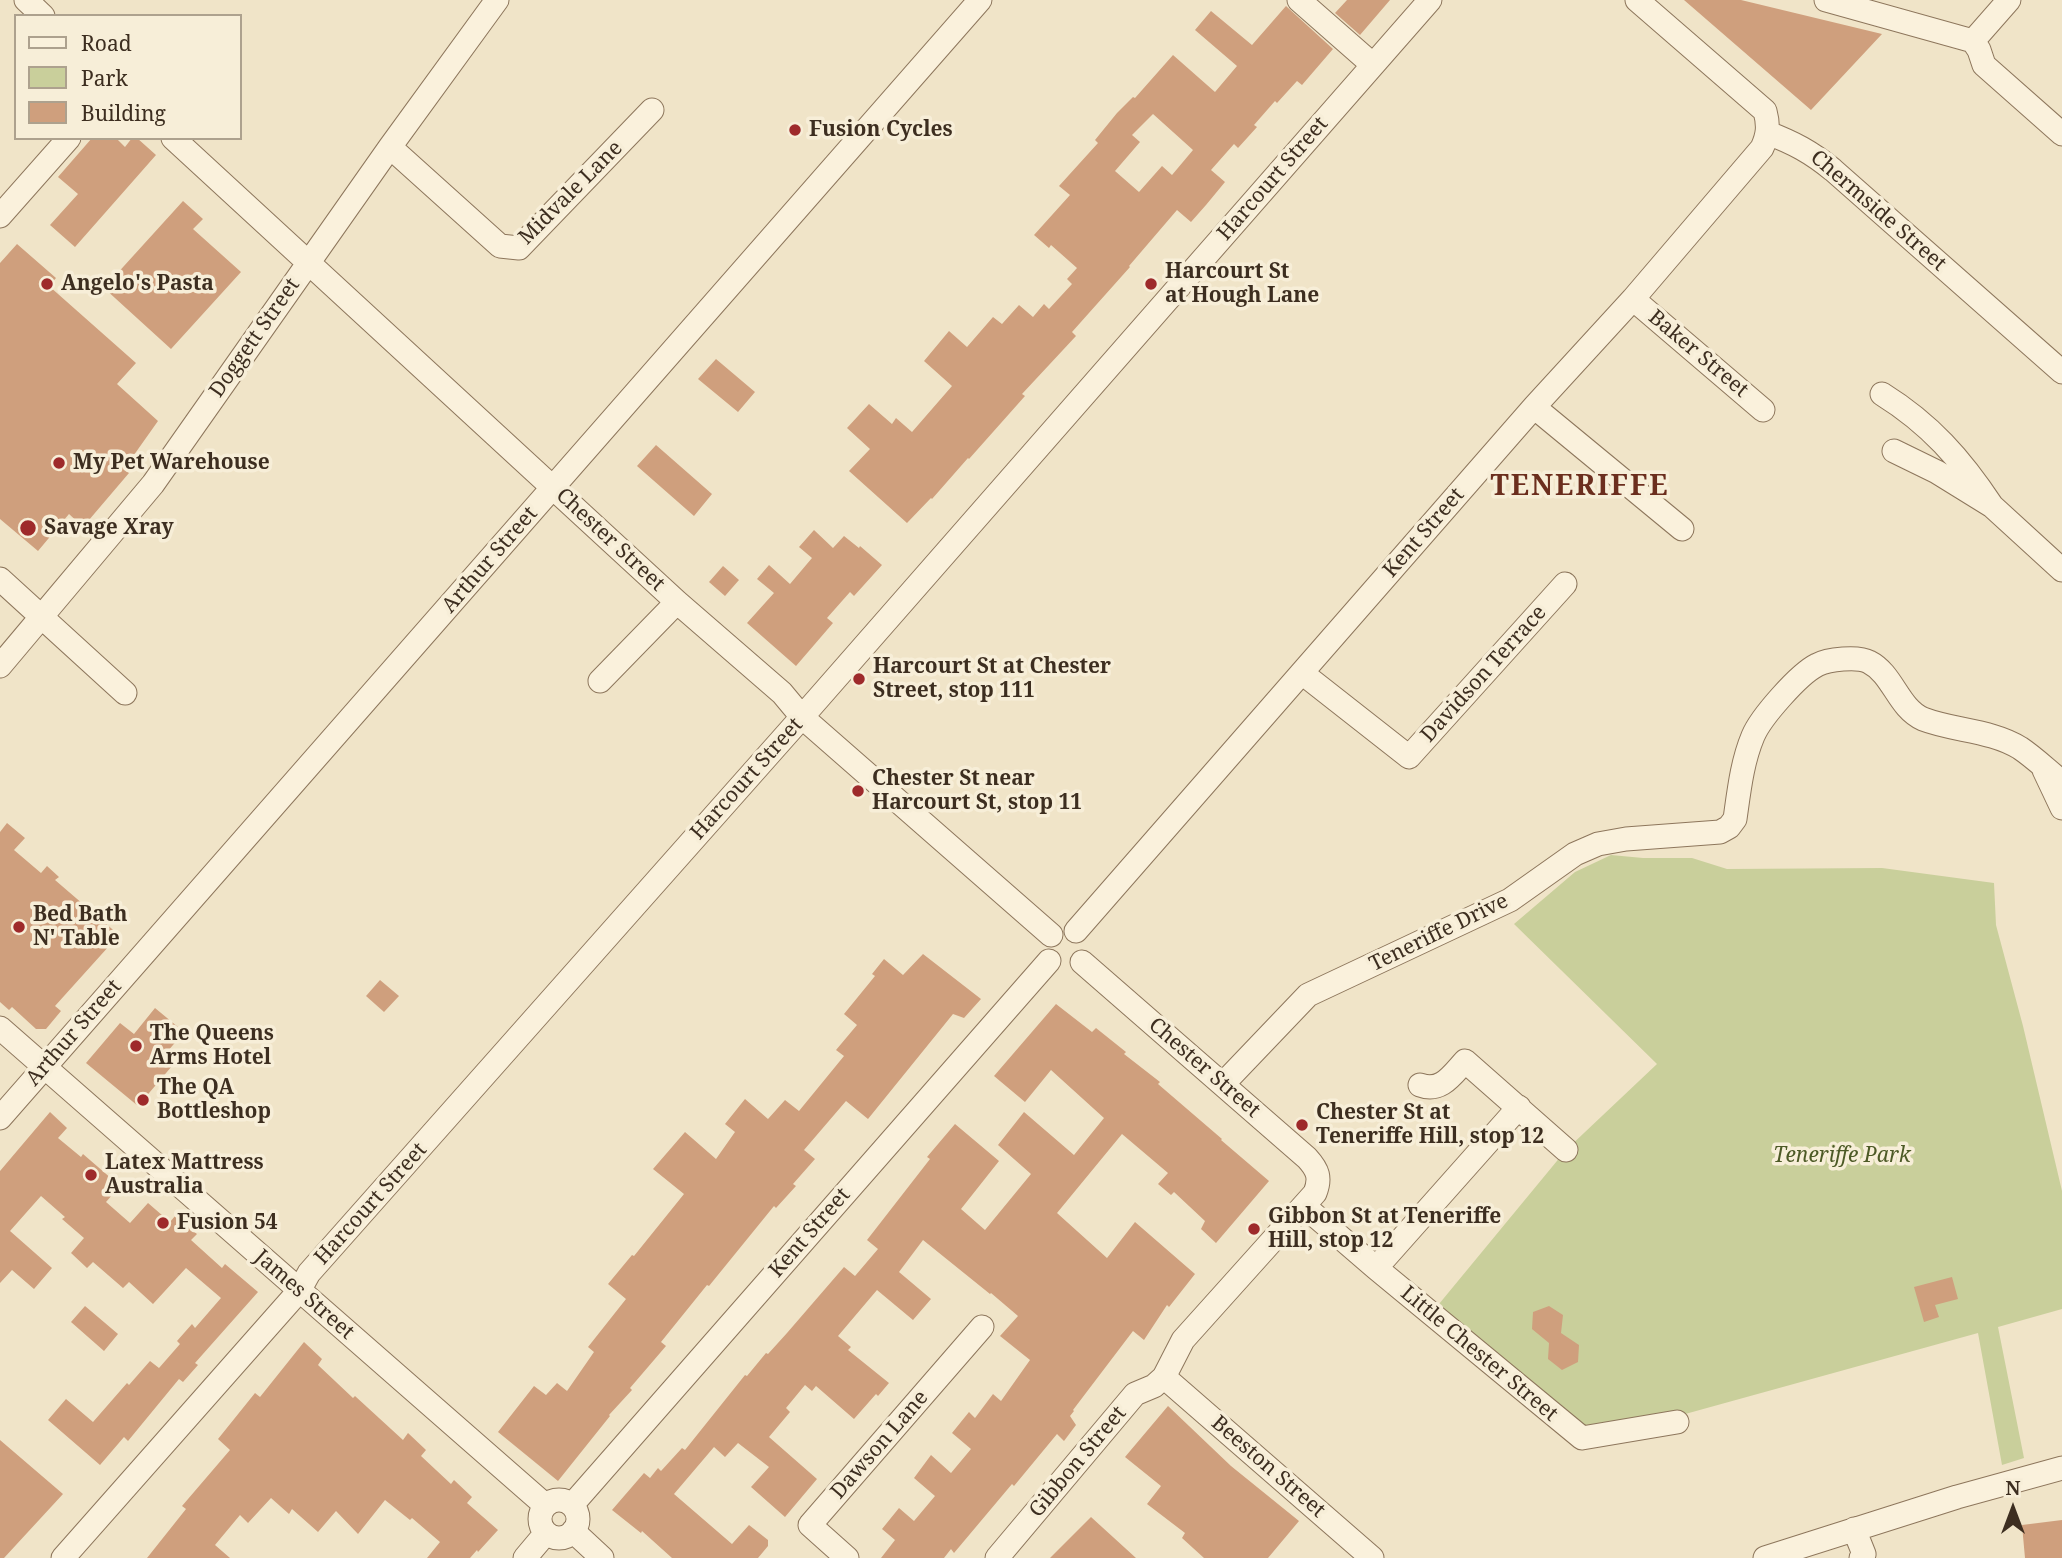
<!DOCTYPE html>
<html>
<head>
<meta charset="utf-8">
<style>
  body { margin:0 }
  #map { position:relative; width:2062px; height:1558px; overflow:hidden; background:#f0e4c8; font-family:"Noto Serif",serif }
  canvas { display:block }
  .legend { position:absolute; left:14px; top:14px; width:228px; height:126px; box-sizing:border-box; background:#f7eed8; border:2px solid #ada18e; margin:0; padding:9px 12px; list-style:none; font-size:21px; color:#3d2e20 }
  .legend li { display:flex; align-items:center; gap:14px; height:35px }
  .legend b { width:35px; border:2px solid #ada18e }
  .north { position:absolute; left:1978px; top:1474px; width:70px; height:70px; -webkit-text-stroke:5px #f7eed8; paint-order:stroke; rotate:0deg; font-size:19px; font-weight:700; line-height:28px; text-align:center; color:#3d2e20 }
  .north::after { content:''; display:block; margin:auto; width:24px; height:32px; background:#3d2e20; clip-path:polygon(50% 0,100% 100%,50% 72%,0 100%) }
</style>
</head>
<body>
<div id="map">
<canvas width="2062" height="1558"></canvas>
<ul class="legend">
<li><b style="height:9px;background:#faf1dc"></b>Road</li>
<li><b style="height:19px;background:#c9cf9b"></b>Park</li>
<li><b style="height:19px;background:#cf9f7d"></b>Building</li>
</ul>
<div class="north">N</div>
</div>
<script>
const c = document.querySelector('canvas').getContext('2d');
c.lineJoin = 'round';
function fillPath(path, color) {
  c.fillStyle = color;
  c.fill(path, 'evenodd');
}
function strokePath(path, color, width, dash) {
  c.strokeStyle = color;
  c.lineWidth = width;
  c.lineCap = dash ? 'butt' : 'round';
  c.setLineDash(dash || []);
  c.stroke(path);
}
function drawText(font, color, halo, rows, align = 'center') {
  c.font = font + ' "Noto Serif",serif';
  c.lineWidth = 7;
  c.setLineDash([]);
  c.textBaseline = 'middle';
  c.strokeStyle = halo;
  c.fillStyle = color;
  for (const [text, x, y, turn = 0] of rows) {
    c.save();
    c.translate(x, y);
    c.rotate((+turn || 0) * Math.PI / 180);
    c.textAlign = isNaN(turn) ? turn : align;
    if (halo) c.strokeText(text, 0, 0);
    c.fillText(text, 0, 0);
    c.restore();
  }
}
fillPath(new Path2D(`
  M1611,855L1643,858H1692L1727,869L1882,868L1994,883L1996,925L2023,1026L2062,1191V1309L1998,1327L2024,1458L2002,1465L1978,1333L1678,1416L1588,1430L1434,1315L1439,1304L1566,1150L1657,1064L1514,924L1575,872Z`), '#c9cf9b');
fillPath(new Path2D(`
  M1347,0H1390L1360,35L1335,13Z
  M1684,0H1741L1882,34L1811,110Z
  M1286,6L1333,49L1302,85L1297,81L1277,103L1275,101L1254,125L1257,127L1238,148L1234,144L1211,170L1225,182L1206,205L1191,222L1177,210L1129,266L1130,267L1072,332L1076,336L1022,394L1025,396L969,459L968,458L932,499L931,498L907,523L849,471L870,449L847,428L869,404L892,424L896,418L912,432L952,386L924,361L949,331L967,347L993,317L1002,324L1019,305L1033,317L1044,304L1049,309L1072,284L1067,279L1077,268L1051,245L1049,248L1034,235L1070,195L1059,186L1098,143L1095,140L1117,113L1133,97L1135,98L1173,55L1215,92L1237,66L1195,30L1211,11L1252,45ZM1153,114L1193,150L1172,175L1162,166L1139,192L1115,171L1140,142L1132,135Z
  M92,138H116L125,147L132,138H137L156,155L75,247L50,225L78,194L58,177Z
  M183,201L203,219L193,229L241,272L171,349L104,288Z
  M17,244L56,278L49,286L136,363L117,384L158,421L124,469L129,473L83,527L69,514L38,551L0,519V263Z
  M716,359L755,392L738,412L698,379Z
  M656,445L712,494L694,516L637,466Z
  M814,530L833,548L844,536L859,548L860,546L882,565L854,596L850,592L827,618L833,623L796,666L747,623L774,593L757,579L769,565L790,584L812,558L799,547Z
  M723,566L739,580L725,596L709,582Z
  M7,823L25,838L14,850L41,873L47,866L59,877L55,880L119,935L55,1006L61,1011L46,1029H36L12,1007L9,1010L0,1002V832Z
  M923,954L981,999L964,1018L953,1014L868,1119L846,1101L804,1150L815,1159L793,1184L796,1186L776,1208L774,1206L709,1286L707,1285L661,1342L666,1346L630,1388L632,1390L609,1415L610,1416L558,1481L498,1432L534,1386L546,1395L557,1383L567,1391L594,1352L588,1347L626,1299L608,1284L632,1255L634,1256L684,1194L653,1169L685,1132L716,1159L735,1132L725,1124L745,1099L768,1119L785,1100L799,1111L844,1056L836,1050L857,1025L844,1014L875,976L872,974L884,959L903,975Z
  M380,980L399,996L384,1012L366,996Z
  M1056,1004L1092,1032L1096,1028L1126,1052L1124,1054L1160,1082L1158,1084L1222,1139L1221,1140L1269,1181L1216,1243L1201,1229L1205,1221L1174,1192L1171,1195L1158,1184L1168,1173L1122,1134L1057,1213L1107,1258L1135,1222L1195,1274L1169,1307L1167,1305L1144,1340L1133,1331L1073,1410L1074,1411L1070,1416L1076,1425L1064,1441L1057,1434L1014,1486L1012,1484L954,1553L951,1549L944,1558H881L895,1540L882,1529L899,1508L914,1521L935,1496L914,1478L931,1455L951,1473L971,1449L952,1433L969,1412L975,1418L993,1394L1001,1401L1030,1360L1000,1336L1018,1316L991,1293L990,1294L923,1240L899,1272L931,1299L913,1320L877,1290L838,1336L851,1347L848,1350L889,1383L878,1396L876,1394L854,1419L816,1386L812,1391L805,1385L786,1408L790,1412L769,1437L817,1479L785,1517L751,1487L769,1467L738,1443L725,1457L714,1447L674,1494L732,1544L749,1525L768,1540V1546L758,1558H672L642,1531L641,1533L612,1510L644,1473L650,1478L658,1468L661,1471L682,1448L685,1450L745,1375L747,1376L766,1353L768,1354L787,1333L844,1267L855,1276L878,1249L867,1240L930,1159L927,1157L955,1124L999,1161L961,1209L985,1230L1031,1174L998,1145L1024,1112L1074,1155L1104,1118L1051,1070L1025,1102L994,1076Z
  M155,1008L184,1032L162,1058L172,1066L138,1106L86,1063L120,1023L134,1034Z
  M50,1112L67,1128L58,1138L81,1157L83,1154L120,1186L106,1202L130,1223L148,1203L170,1222L175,1216L197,1234L191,1240L222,1268L225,1264L258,1292L195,1363L198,1365L183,1382L179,1379L128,1441L124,1437L100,1465L48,1420L66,1399L93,1422L127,1383L129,1385L150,1361L159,1368L180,1344L177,1341L192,1324L195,1328L221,1298L186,1268L153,1304L129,1282L123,1288L93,1262L87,1268L71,1253L84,1238L62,1219L65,1217L41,1196L10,1231L52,1268L34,1289L12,1270L0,1283V1171Z
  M1952,1277L1958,1299L1935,1305L1939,1317L1924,1322L1914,1287Z
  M85,1306L118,1334L104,1351L71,1322Z
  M1549,1306L1563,1315L1561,1333L1579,1345L1578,1362L1562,1370L1548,1359L1549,1343L1532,1329L1533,1312Z
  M304,1342L322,1359L318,1365L353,1398L355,1396L403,1440L408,1433L426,1450L421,1456L451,1484L454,1480L472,1497L467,1503L498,1530L478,1552L477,1550L470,1558H427L440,1542L412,1518L410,1520L385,1500L358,1534L336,1511L318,1532L292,1509L289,1514L271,1498L248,1523L240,1515L215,1545L230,1558H147L186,1509L182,1506L230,1450L218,1439L255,1393L260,1397Z
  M1168,1406L1231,1466L1299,1521L1268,1558H1204L1182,1538L1185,1533L1147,1504L1161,1486L1125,1457Z
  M0,1440L63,1494L4,1558H0Z
  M1091,1517L1136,1558H1050Z
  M2062,1520V1558H2025L2022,1525Z`), '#cf9f7d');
const minor = new Path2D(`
  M26,0L43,16
  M1299,0L1373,65
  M1826,0L1973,41L1979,50L1984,65L2062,134
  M1973,41L2009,0
  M1768,133C1794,143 1811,152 1833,170L2062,372
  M173,138L677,602L782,693L802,717L1051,935
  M390,147L500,246L519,248L652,110
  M0,216L69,138
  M1633,299L1763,410
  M1882,394C1930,424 1961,459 1992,506L1937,472L1894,451
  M1534,407L1682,529
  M1992,506L2062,570
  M0,579L125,693
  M0,666L153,484L390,147L497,0
  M1302,673L1409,757L1565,584
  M600,681L677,602
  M2044,770L2062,808
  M1076,931L1534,407L1633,299L1762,148C1768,135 1769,126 1765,111L1637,0
  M0,1028L545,1505
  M1223,1084L1308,995L1510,900L1575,854L1598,844L1626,839L1720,832L1729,827L1735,819C1739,791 1742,762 1753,736C1761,717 1799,674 1817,665C1828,659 1858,656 1869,662C1893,674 1898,708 1923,719C1954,731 1991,730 2020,748C2035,758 2048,771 2062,782
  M1420,1085C1441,1093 1452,1075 1465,1061L1566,1150
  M0,1118L980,0
  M1304,1206L1376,1268L1582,1438L1677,1422
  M1376,1268L1519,1107
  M1164,1377L1372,1558
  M540 1519a19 19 0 1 1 38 0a19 19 0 1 1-38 0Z
  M572,1505L1049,961
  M1854,1529L1864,1554L1861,1558
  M573,1531L602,1558
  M63,1558L299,1291L309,1273L802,717L1430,0
  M525,1558L546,1533
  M847,1558L810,1525L982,1327
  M997,1558L1135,1394L1154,1386L1164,1377L1183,1340L1315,1193C1321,1178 1318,1170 1307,1158L1082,962
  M1765,1558L1957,1497L2062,1468`);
strokePath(minor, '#8d765c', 25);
strokePath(minor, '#faf1dc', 23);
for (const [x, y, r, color] of [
  [795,130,7,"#9e2a2b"],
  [47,284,7,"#9e2a2b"],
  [1151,284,7,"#9e2a2b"],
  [59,463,7,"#9e2a2b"],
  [28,528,9,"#9e2a2b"],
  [859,679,7,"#9e2a2b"],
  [858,791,7,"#9e2a2b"],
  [19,927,7,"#9e2a2b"],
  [136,1046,7,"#9e2a2b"],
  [143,1100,7,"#9e2a2b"],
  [1302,1125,7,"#9e2a2b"],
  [91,1175,7,"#9e2a2b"],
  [163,1223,7,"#9e2a2b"],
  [1254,1229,7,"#9e2a2b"]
]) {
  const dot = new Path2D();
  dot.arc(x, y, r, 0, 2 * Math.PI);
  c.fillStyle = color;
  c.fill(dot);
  strokePath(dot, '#f7eed8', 2.5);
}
drawText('bold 21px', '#3d2e20', '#f7eed8', [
  ["Fusion Cycles",809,130],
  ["Harcourt St",1165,272],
  ["at Hough Lane",1165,296],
  ["Angelo's Pasta",61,284],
  ["My Pet Warehouse",73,463],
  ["Savage Xray",44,528],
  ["Harcourt St at Chester",873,667],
  ["Street, stop 111",873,691],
  ["Chester St near",872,779],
  ["Harcourt St, stop 11",872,803],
  ["Bed Bath",33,915],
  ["N' Table",33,939],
  ["The Queens",150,1034],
  ["Arms Hotel",150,1058],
  ["The QA",157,1088],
  ["Bottleshop",157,1112],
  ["Chester St at",1316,1113],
  ["Teneriffe Hill, stop 12",1316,1137],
  ["Latex Mattress",105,1163],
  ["Australia",105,1187],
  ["Gibbon St at Teneriffe",1268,1217],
  ["Hill, stop 12",1268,1241],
  ["Fusion 54",177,1223]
], 'left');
drawText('21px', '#3d2e20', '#f7eed8', [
  ["Harcourt Street",1273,179,-49],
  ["Midvale Lane",571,193,-45],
  ["Chermside Street",1878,211,41],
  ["Doggett Street",255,338,-55],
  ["Baker Street",1698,354,40],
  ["Kent Street",1424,533,-49],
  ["Chester Street",610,540,43],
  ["Arthur Street",490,560,-49],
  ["Davidson Terrace",1484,674,-48],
  ["Harcourt Street",747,779,-48],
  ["Teneriffe Drive",1439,933,-26],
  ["Arthur Street",74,1033,-49],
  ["Chester Street",1204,1068,41],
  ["Harcourt Street",371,1204,-48],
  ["Kent Street",810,1233,-49],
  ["James Street",304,1295,41],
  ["Little Chester Street",1479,1354,40],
  ["Dawson Lane",880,1445,-49],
  ["Gibbon Street",1078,1462,-50],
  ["Beeston Street",1268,1467,41]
]);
drawText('italic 21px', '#4d5a26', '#f7eed8', [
  ["Teneriffe Park",1842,1156]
]);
c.letterSpacing = '2px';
drawText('bold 28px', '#6b2e1e', '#f7eed8', [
  ["TENERIFFE",1580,487]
]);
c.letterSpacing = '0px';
</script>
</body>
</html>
